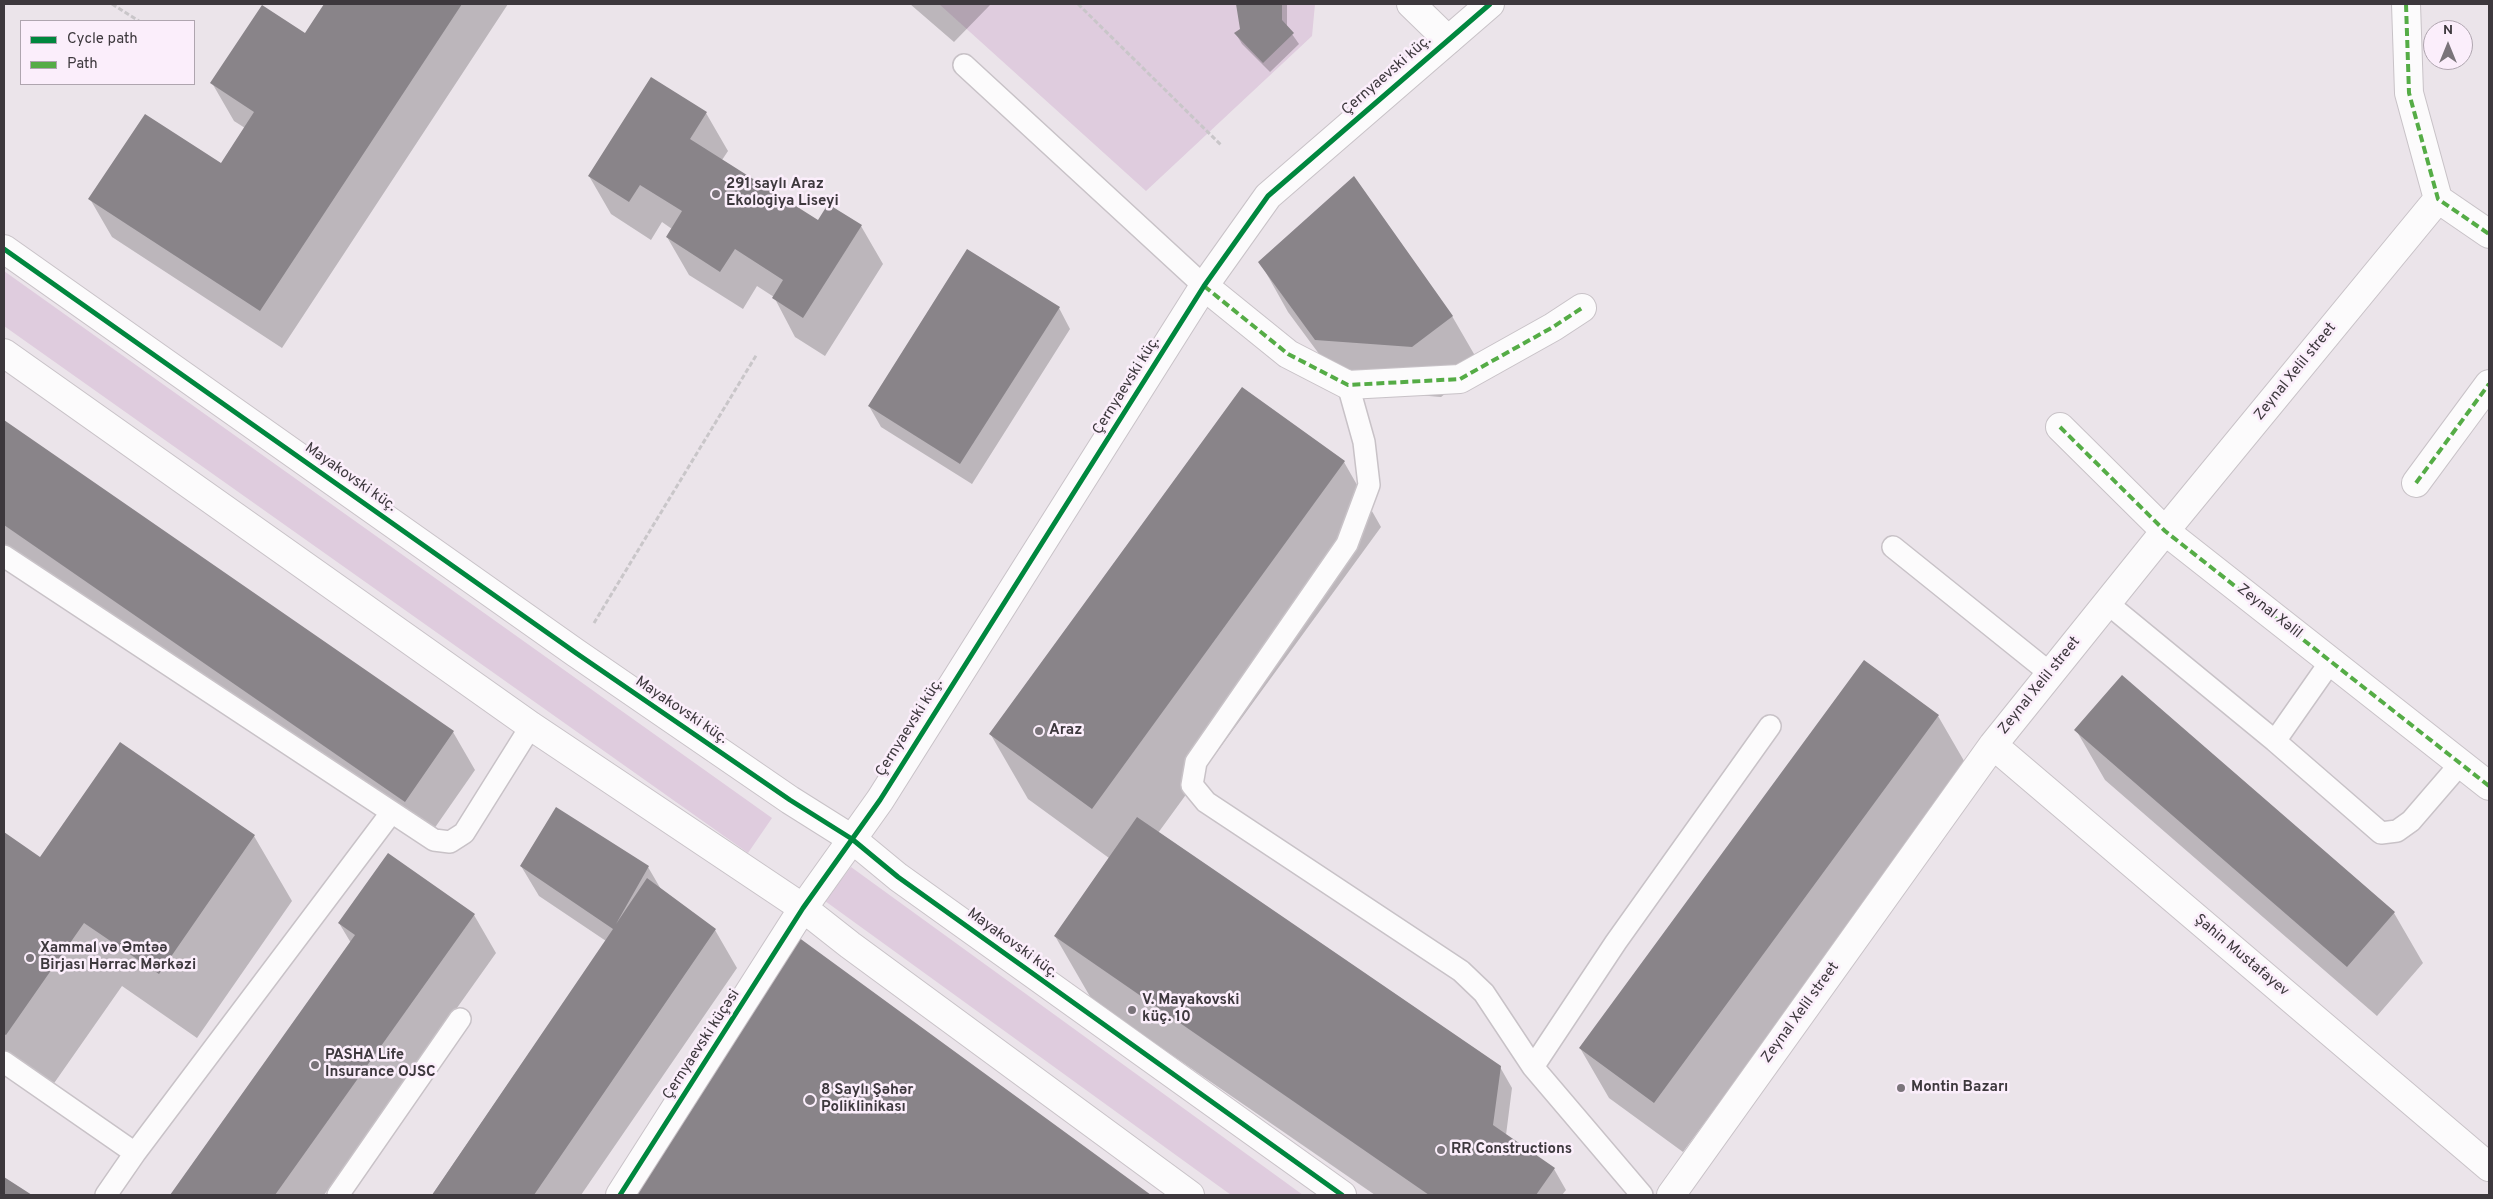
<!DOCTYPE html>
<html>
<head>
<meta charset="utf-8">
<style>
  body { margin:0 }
  #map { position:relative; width:2493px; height:1199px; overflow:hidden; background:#ebe4ea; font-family:Overpass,sans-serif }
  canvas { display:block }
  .frame { position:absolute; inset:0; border:5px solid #3d383d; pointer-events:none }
  .legend { position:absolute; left:20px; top:20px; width:175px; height:65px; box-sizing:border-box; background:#fbeefb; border:1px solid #afa5af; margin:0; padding:6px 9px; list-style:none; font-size:15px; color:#3d383d }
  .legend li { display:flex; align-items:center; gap:10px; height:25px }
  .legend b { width:25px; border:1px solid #afa5af }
  .north { position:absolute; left:2423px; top:20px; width:50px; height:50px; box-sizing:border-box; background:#fbeefb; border:1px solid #afa5af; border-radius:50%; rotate:0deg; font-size:14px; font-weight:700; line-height:20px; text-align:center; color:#3d383d }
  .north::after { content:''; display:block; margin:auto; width:18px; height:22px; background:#7a747a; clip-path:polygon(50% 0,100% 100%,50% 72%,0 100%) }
</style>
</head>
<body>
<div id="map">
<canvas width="2493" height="1199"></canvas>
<div class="frame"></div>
<ul class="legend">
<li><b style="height:6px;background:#00873e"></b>Cycle path</li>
<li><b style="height:6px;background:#55ac46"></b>Path</li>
</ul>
<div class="north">N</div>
</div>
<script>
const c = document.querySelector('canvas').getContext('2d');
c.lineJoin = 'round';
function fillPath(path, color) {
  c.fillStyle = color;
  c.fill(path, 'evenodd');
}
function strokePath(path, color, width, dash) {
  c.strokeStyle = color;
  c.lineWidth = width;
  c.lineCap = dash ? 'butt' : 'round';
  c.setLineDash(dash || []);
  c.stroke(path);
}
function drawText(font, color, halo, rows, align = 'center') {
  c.font = font + ' Overpass,sans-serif';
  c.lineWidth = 5;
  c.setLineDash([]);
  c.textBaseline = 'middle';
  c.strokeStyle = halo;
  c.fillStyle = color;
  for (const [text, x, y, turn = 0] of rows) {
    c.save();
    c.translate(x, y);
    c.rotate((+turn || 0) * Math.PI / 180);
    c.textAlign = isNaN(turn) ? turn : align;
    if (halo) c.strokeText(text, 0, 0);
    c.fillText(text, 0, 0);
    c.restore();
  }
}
fillPath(new Path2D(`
  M939,4H1315L1312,36L1146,191Z
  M4,271L772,818L748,853L4,326Z
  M851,867L1303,1195H1231L825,901Z`), '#dfccde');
fillPath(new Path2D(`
  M325,4H508L282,348L112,237L90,199L221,165L245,128L234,121L212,83L305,34Z
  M910,4H991L954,42Z
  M1238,4H1287V27L1299,44L1270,72L1242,44L1236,34L1241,29Z
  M706,113L728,151L722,160L818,221L861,226L883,264L825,356L795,337L774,297L757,286L743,309L689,275L667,237L672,229L662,222L651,240L611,214L589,176Z
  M1260,262L1452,316L1481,366L1441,397L1345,389L1288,312Z
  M1059,308L1070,329L972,484L881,427L869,406Z
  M4,421L453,732L475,770L427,839L4,546Z
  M1344,462L1381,527L1158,833L1500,1067L1512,1088L1506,1135L1554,1169L1566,1190L1562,1195H1375L1092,1000L1055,936L1109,858L1028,799L991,735Z
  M2122,677L2394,913L2423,963L2377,1016L2105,780L2076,730Z
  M1938,716L1967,766L1683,1152L1609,1098L1580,1048Z
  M120,744L254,836L292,901L197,1038L122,986L43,1099L4,1072V834L40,859Z
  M521,866L648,867L662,891L715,930L737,968L581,1195H432L606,941L539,896Z
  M474,915L496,953L324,1195H171L351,943L339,923Z
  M798,939L1149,1195H628Z`), '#0003');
fillPath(new Path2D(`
  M324,4H462L260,311L88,199L145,114L221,163L254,112L210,83L262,5L305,33Z
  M1236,4H1282V20L1294,33L1263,63L1234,33L1240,29Z
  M651,77L707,112L690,139L818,220L828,204L862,225L803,318L772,298L783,280L735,249L720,272L666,237L682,211L640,185L629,202L588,176Z
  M1354,176L1453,316L1412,347L1315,340L1258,262Z
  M967,249L1060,307L960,464L868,406Z
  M1242,387L1345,461L1092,809L989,734Z
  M4,420L454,731L405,802L4,525Z
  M1864,660L1939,715L1654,1103L1579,1048Z
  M2122,675L2395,912L2347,967L2074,730Z
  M120,742L255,835L159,974L84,923L6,1035L4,1034V832L40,857Z
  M556,807L649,866L616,924L647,878L716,929L534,1195H432L613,929L520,866Z
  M1137,817L1501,1066L1493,1125L1555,1168L1536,1195H1429L1054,936Z
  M388,853L475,914L275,1195H170L355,935L338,923Z
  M798,937L1151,1195H627Z
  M4,1177L32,1195H4Z`), '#898489');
const service = new Path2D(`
  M964,65L1204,286
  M1348,385L1364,442L1369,485L1347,544L1196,762L1192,785L1206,802L1461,971L1484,993L1533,1067
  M1893,547L2051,674
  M4,556L434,840L450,842L464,833L531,726
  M2107,603L2275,741
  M2331,661L2275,741L2381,833L2397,831L2411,821L2461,763
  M4,1062L135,1153
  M106,1195L135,1153L391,813
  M338,1195L460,1019
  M1642,1195L1533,1067L1616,942L1770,726`);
const minor = new Path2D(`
  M1411,4L1448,40
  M2406,4L2409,93L2438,199L2489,234
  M1204,286L1288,354L1348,385L1460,379L1553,327L1582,308
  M2060,427L2165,531L2489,786
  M2416,483L2489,384
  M1993,745L2489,1167
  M1671,1195L1993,745L2165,531L2438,199`);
const tertiary = new Path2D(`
  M4,249L576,653L790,800L852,839L898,877L1342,1195
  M4,353L531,726L803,908L850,945L1190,1195
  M620,1195L803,908L880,800L1204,286L1268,196L1490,4`);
strokePath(service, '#c8c2c7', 24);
strokePath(minor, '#c8c2c7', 30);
strokePath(tertiary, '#c8c2c7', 30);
strokePath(new Path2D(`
  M112,4L139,21
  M1078,4L1221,145
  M594,623L757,354`), '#c9c6c9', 3, [5, 2.5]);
strokePath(service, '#fcfbfc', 21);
strokePath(minor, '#fcfbfc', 28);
strokePath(tertiary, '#fcfbfc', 28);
strokePath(new Path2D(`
  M2406,4L2409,93L2438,199L2489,234
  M1204,286L1288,354L1348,385L1460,379L1553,327L1582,308
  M2060,427L2165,531L2489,786
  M2416,483L2489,384`), '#55ac46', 4, [8, 4]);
strokePath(new Path2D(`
  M4,249L576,653L790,800L852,839L898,877L1342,1195
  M620,1195L803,908L880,800L1204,286L1268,196L1490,4`), '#00873e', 5);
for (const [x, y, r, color] of [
  [716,194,5,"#7a747a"],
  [1039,731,5,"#7a747a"],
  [30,958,5,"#7a747a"],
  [1132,1010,5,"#7a747a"],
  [315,1065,5,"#7a747a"],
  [1901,1088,5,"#7a747a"],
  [810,1100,6,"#7a747a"],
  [1441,1150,5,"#7a747a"]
]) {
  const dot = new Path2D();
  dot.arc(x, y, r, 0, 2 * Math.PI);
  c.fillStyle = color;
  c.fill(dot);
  strokePath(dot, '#fbeefb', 2);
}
drawText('15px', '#3d383d', '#fbeefb', [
  ["Çernyaevski küç.",1387,76,-41],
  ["Zeynal Xelil street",2296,372,-51],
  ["Çernyaevski küç.",1127,386,-58],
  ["Mayakovski küç.",350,478,35],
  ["Zeynal Xəlil",2269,612,38],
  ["Zeynal Xelil street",2040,686,-51],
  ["Mayakovski küç.",681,711,34],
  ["Çernyaevski küç.",910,728,-58],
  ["Mayakovski küç.",1012,944,36],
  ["Şahin Mustafayev",2241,956,40],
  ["Zeynal Xelil street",1801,1013,-54],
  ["Çernyaevski küçəsi",702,1045,-57]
]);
drawText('bold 15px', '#3d383d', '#fbeefb', [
  ["291 saylı Araz",726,185],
  ["Ekologiya Liseyi",726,202],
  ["Araz",1049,731],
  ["Xammal və Əmtəə",40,949],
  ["Birjası Hərrac Mərkəzi",40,966],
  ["V. Mayakovski",1142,1001],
  ["küç. 10",1142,1018],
  ["PASHA Life",325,1056],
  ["Insurance OJSC",325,1073],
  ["Montin Bazarı",1911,1088],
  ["8 Saylı Şəhər",821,1091],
  ["Poliklinikası",821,1108],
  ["RR Constructions",1451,1150]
], 'left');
</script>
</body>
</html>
